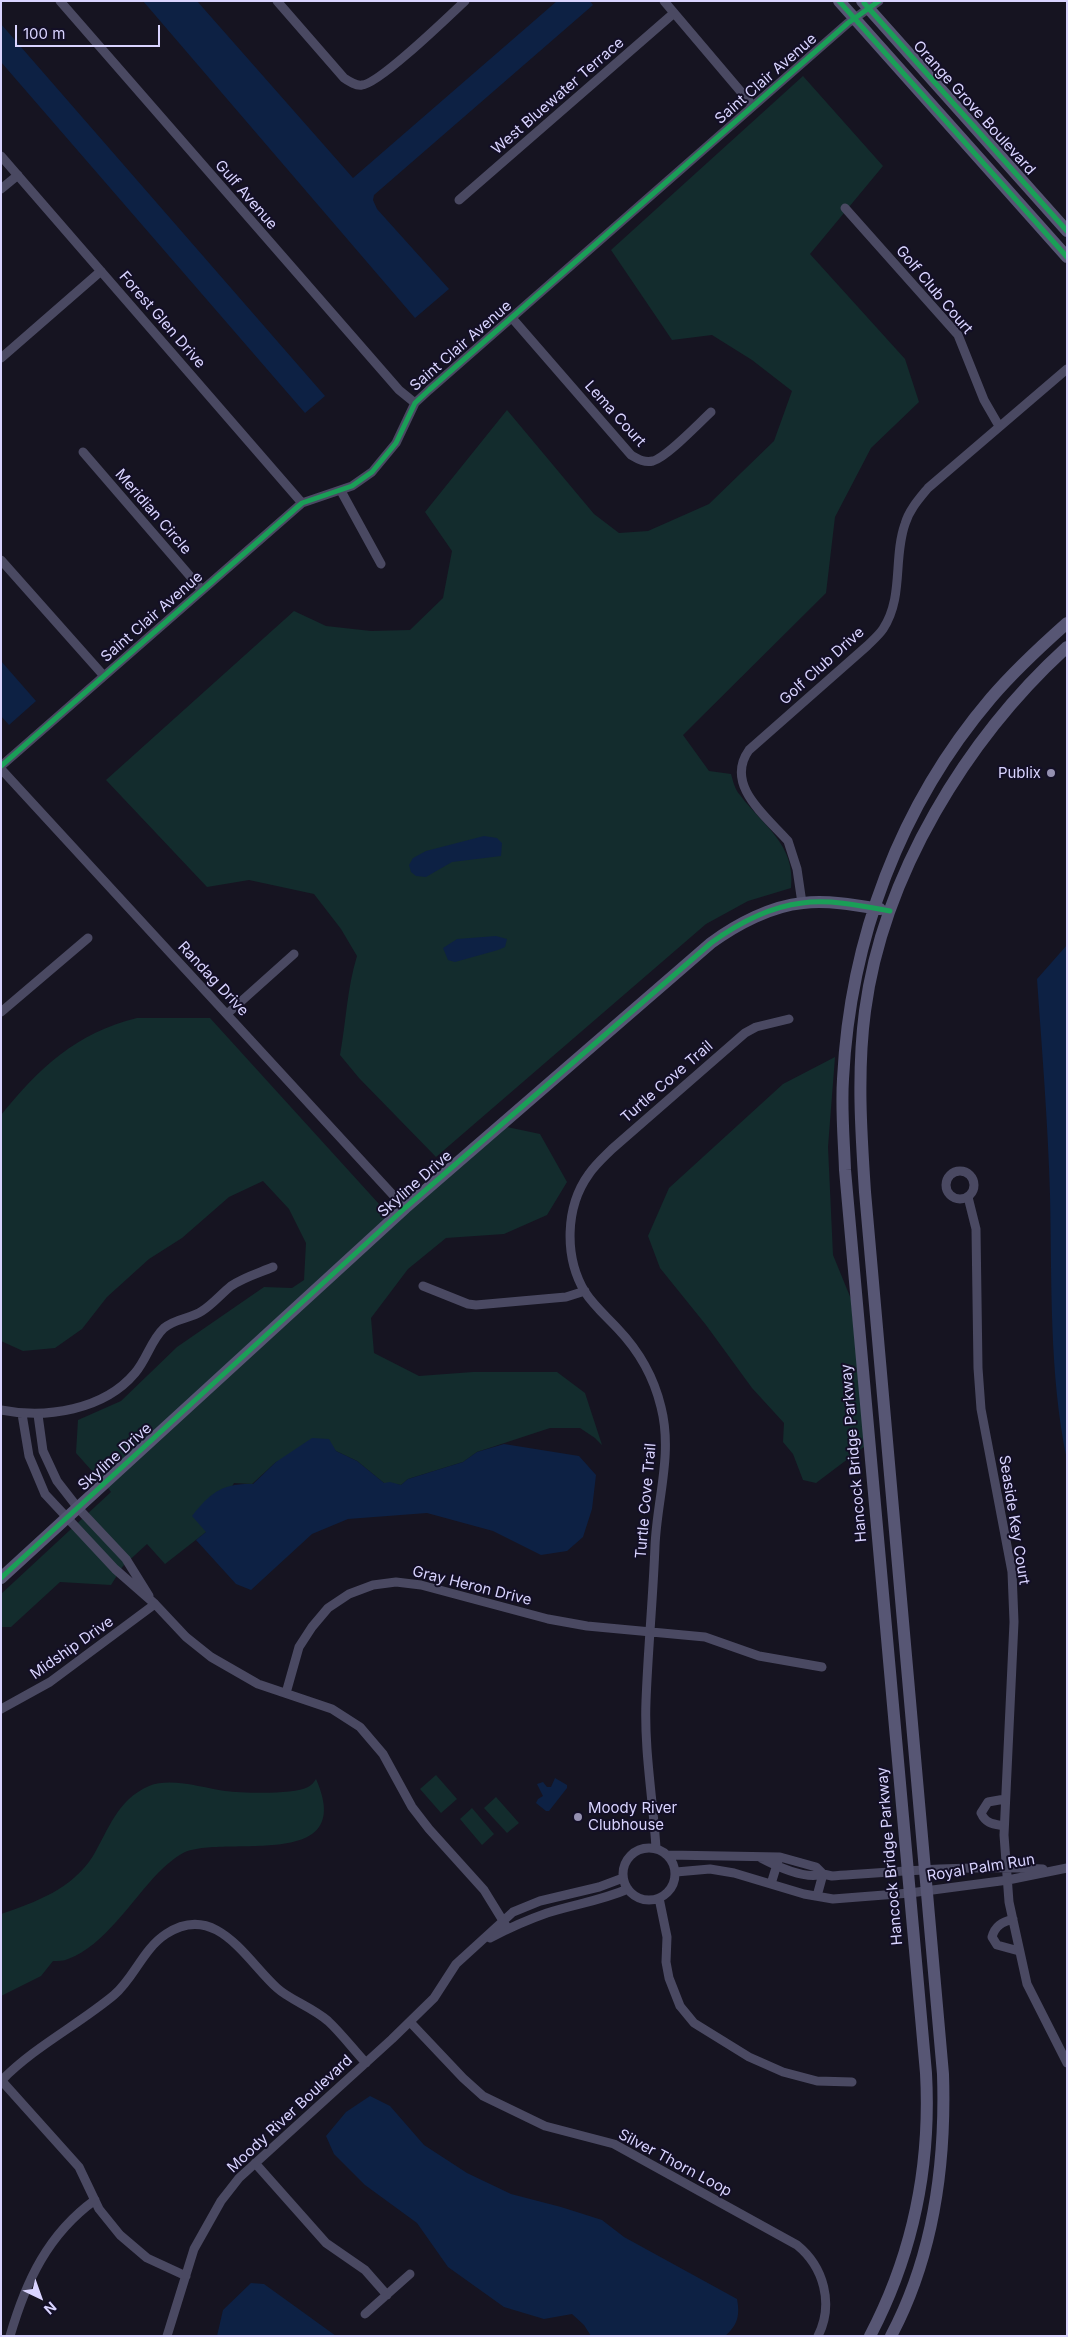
<!DOCTYPE html>
<html>
<head>
<meta charset="utf-8">
<style>
  body { margin:0 }
  #map { position:relative; width:1068px; height:2337px; overflow:hidden; background:#161421; font-family:Inter,sans-serif }
  canvas { display:block }
  .frame { position:absolute; inset:0; border:2px solid #d9d4ff; pointer-events:none }
  .north { position:absolute; left:15px; top:2272px; width:50px; height:50px; -webkit-text-stroke:4px #130f26; paint-order:stroke; rotate:138deg; font-size:14px; font-weight:700; line-height:20px; text-align:center; color:#d9d4ff }
  .north::after { content:''; display:block; margin:auto; width:18px; height:22px; background:#d9d4ff; clip-path:polygon(50% 0,100% 100%,50% 72%,0 100%) }
  .scale { position:absolute; left:15px; top:25px; width:145px; height:22px; box-sizing:border-box; border:2px solid #d9d4ff; border-top:0; padding-left:6px; font-size:15px; line-height:18px; white-space:nowrap; color:#d9d4ff; -webkit-text-stroke:4px #130f26; paint-order:stroke }
</style>
</head>
<body>
<div id="map">
<canvas width="1068" height="2337"></canvas>
<div class="frame"></div>
<div class="north">N</div>
<div class="scale">100 m</div>
</div>
<script>
const c = document.querySelector('canvas').getContext('2d');
c.lineJoin = 'round';
function fillPath(path, color) {
  c.fillStyle = color;
  c.fill(path, 'evenodd');
}
function strokePath(path, color, width, dash) {
  c.strokeStyle = color;
  c.lineWidth = width;
  c.lineCap = dash ? 'butt' : 'round';
  c.setLineDash(dash || []);
  c.stroke(path);
}
function drawText(font, color, halo, rows, align = 'center') {
  c.font = font + ' Inter,sans-serif';
  c.lineWidth = 4;
  c.setLineDash([]);
  c.textBaseline = 'middle';
  c.strokeStyle = halo;
  c.fillStyle = color;
  for (const [text, x, y, turn = 0] of rows) {
    c.save();
    c.translate(x, y);
    c.rotate((+turn || 0) * Math.PI / 180);
    c.textAlign = isNaN(turn) ? turn : align;
    if (halo) c.strokeText(text, 0, 0);
    c.fillText(text, 0, 0);
    c.restore();
  }
}
fillPath(new Path2D(`
  M803,76L883,166L810,254L905,359L919,402L871,448L835,517L826,593L683,735L709,771L731,774C733,781 735,790 740,795C763,826 796,844 791,888L748,901L706,924L436,1157L359,1078L340,1055C346,1023 347,988 357,956L341,929L314,894L249,880L207,887L106,780L294,611L326,626L371,631L410,630L443,598L452,551L425,512L507,410L594,514L619,533L648,531L709,504L774,441L792,391L752,360L712,335L672,340L611,250Z
  M137,1018H210L389,1215L100,1480L76,1453L78,1420L121,1401L177,1347L264,1287L292,1288L304,1280L306,1243L289,1209L263,1181L229,1197L182,1238L149,1259L107,1297L82,1329L55,1348L23,1351L1,1341V1115C40,1067 76,1033 137,1018Z
  M835,1057L828,1147L833,1255L851,1299L865,1446L816,1483L803,1480L793,1454L783,1442L784,1423L752,1388L706,1325L660,1268L648,1236L669,1188L783,1084Z
  M507,1127L540,1134L567,1182L547,1215L504,1234L446,1238L408,1269L371,1318L374,1353L419,1376L473,1372H557L585,1393L602,1445L595,1438L580,1428H550L477,1452L463,1462L408,1479L401,1485L384,1483L357,1461L336,1451L331,1446L276,1462L252,1484L234,1483L206,1532L165,1564L147,1544L123,1566L111,1585L60,1582L11,1627H1V1594L111,1492L108,1488L409,1212Z
  M436,1775L457,1799L441,1813L420,1789Z
  M316,1779C357,1872 228,1835 185,1852C175,1857 166,1865 158,1873C132,1900 104,1946 68,1959C64,1961 58,1961 53,1961L41,1976L1,1996V1914C36,1902 72,1889 93,1856C109,1829 117,1800 149,1786C171,1777 203,1788 225,1791C242,1793 294,1795 308,1787C312,1785 314,1782 316,1779Z
  M496,1797L519,1823L507,1833L484,1808Z
  M472,1808L494,1834L482,1845L460,1819Z`), '#132c2d');
fillPath(new Path2D(`
  M143,1H197L353,178L557,1H590L593,5L374,195L373,200L377,209L449,289L415,318Z
  M1,24L325,396L305,413L1,62Z
  M1,661L36,701L9,725L1,716Z
  M484,836L497,838L502,843L501,856L452,862L426,877L416,876L411,872L409,865L413,858L426,851Z
  M496,936L507,939L505,947L498,950L455,962L448,960L443,948L457,939Z
  M1067,945V1460C1049,1374 1052,1283 1050,1195C1048,1123 1042,1051 1037,979Z
  M312,1438L329,1439L336,1451L357,1461L384,1483L390,1482L401,1485L408,1479L463,1462L477,1452L504,1444L579,1456L596,1475L592,1509L583,1537L567,1551L541,1555L493,1531L427,1513L348,1519L312,1534L251,1590L236,1584L196,1540L206,1532L192,1516C210,1493 222,1483 253,1484L276,1462Z
  M555,1778L567,1785V1788L549,1811H546L536,1803L538,1799L543,1796L537,1784L543,1782L547,1787H551Z
  M370,2096L390,2106L424,2145L467,2173L511,2194L561,2207L602,2220L624,2237L737,2299C740,2315 738,2325 725,2336H591L584,2325L572,2314L544,2319L504,2307L448,2267L417,2223L365,2185L334,2154L326,2136L346,2112Z
  M251,2283L264,2284L336,2336H217L223,2310Z`), '#0d2144');
strokePath(new Path2D(`
  M60,1L399,390L415,403
  M277,1L344,78C350,82 356,86 362,85C379,84 449,16 465,1
  M664,1L753,106
  M1,156L302,503
  M1,189L18,175
  M459,200L674,13
  M845,208L958,335L984,400L999,426
  M512,318L631,455C638,459 644,463 653,461C667,457 699,423 711,412
  M1,358L101,271
  M83,452L202,590
  M341,491L381,564
  M1,560L104,676
  M1,766L302,503L352,486L372,472L396,443L415,403L429,390L848,23L879,1
  M1,769L405,1208
  M802,903L797,869L788,841C766,816 724,785 749,750L867,646C872,641 879,635 883,629C904,597 893,558 905,524C909,510 919,499 928,488L1067,369
  M1,1012L88,938
  M227,1014L294,954
  M946 1185a14 14 0 1 1 28 0a14 14 0 1 1-28 0Z
  M968,1197L976,1229L978,1368L981,1409L1012,1572L1014,1622L1004,1835L1009,1902L1027,1984L1067,2063
  M423,1286L468,1304L476,1305L566,1297L585,1291
  M1,1410C46,1419 104,1410 135,1373C147,1359 151,1340 164,1328C176,1318 190,1319 202,1311C213,1304 221,1294 231,1286C244,1277 259,1273 273,1267
  M22,1414L29,1456L45,1494L115,1569L155,1604L186,1637L211,1657L258,1684L332,1709L360,1727L383,1754L412,1807L429,1829L484,1890L508,1929
  M38,1415L43,1451L57,1481L78,1508L126,1559L149,1596
  M286,1693L299,1647L312,1627L328,1608L349,1594L373,1585L396,1582L421,1585L548,1619L587,1626L705,1637L759,1656L822,1667
  M1,1709L50,1682L155,1604
  M1004,1826C993,1824 986,1824 981,1813L988,1802L1005,1799
  M623 1874a26 26 0 1 1 52 0a26 26 0 1 1-52 0Z
  M656,1848C653,1799 644,1750 646,1701C648,1649 653,1598 655,1546C657,1499 673,1454 661,1407C654,1378 639,1351 618,1329C607,1317 594,1306 585,1292C564,1257 565,1207 589,1174C595,1165 604,1157 612,1149L745,1033L756,1027L789,1019
  M668,1855L780,1857L816,1867L823,1874L832,1876C903,1871 973,1865 1043,1869
  M761,1858C778,1867 805,1880 823,1874
  M676,1872L710,1869L734,1873L804,1894L833,1899L910,1893L1008,1880L1067,1868
  M771,1884L778,1861
  M817,1896L823,1874
  M659,1898L667,1937L666,1962L669,1978L680,2006L694,2023L749,2057L783,2072L817,2081L852,2082
  M1013,1919C1002,1922 995,1926 992,1937L997,1945L1019,1951
  M490,1938C509,1928 527,1920 547,1913C575,1904 600,1901 628,1889
  M410,2022L463,2078L483,2096L545,2126L614,2144L797,2245C824,2267 834,2304 818,2336
  M1,2080L79,2167L99,2209L120,2235L147,2258L186,2276
  M2,2080C34,2047 78,2025 114,1995C134,1978 143,1949 166,1934C216,1901 246,1960 277,1988C290,2000 312,2007 328,2021C341,2033 353,2049 366,2063
  M255,2163L326,2243L365,2270L387,2295
  M365,2314L410,2274
  M10,2336C26,2281 48,2234 95,2200
  M167,2336L194,2249L221,2201L239,2178L392,2039L434,1998L456,1964L513,1912L540,1901L599,1887L623,1878`), '#4a4962', 9);
strokePath(new Path2D(`
  M839,1L1067,257
  M862,1L1067,231
  M1,1578L405,1208L711,943C737,924 771,906 803,903C828,900 856,905 880,909
  M870,2336C913,2254 931,2165 926,2073L845,1170C844,1140 841,1110 843,1079C850,939 900,805 991,698C1014,671 1040,647 1067,623
  M891,2336C934,2255 946,2165 943,2074L865,1192C861,1132 857,1071 865,1011C883,875 967,738 1067,647`), '#575674', 12);
strokePath(new Path2D(`
  M839,1L1067,257
  M864,3L1067,231
  M1,766L302,503L352,486L372,472L396,443L415,403L429,390L848,23L879,1
  M1,1578L405,1208L711,943C737,924 770,907 802,903C830,899 863,906 890,911`), '#1a9f57', 5);
for (const [x, y, r, color] of [
  [1051,773,5,"#9591b1"],
  [578,1817,5,"#9591b1"]
]) {
  const dot = new Path2D();
  dot.arc(x, y, r, 0, 2 * Math.PI);
  c.fillStyle = color;
  c.fill(dot);
  strokePath(dot, '#130f26', 2);
}
drawText('15px', '#d9d4ff', '#130f26', [
  ["Saint Clair Avenue",766,79,-41],
  ["West Bluewater Terrace",558,96,-41],
  ["Orange Grove Boulevard",974,108,48],
  ["Gulf Avenue",246,195,49],
  ["Golf Club Court",934,290,50],
  ["Forest Glen Drive",162,320,49],
  ["Saint Clair Avenue",461,346,-41],
  ["Lema Court",615,414,48],
  ["Meridian Circle",153,512,49],
  ["Saint Clair Avenue",152,617,-41],
  ["Golf Club Drive",822,666,-42],
  ["Randag Drive",213,979,47],
  ["Turtle Cove Trail",667,1082,-41],
  ["Skyline Drive",415,1184,-41],
  ["Hancock Bridge Parkway",854,1453,-95],
  ["Skyline Drive",115,1457,-42],
  ["Turtle Cove Trail",646,1501,-85],
  ["Seaside Key Court",1014,1520,81],
  ["Gray Heron Drive",472,1586,14],
  ["Midship Drive",72,1648,-35],
  ["Hancock Bridge Parkway",890,1856,-95],
  ["Royal Palm Run",981,1868,-9],
  ["Moody River Boulevard",290,2114,-43],
  ["Silver Thorn Loop",675,2163,28]
]);
drawText('15px', '#d9d4ff', '#130f26', [
  ["Publix",1041,773],
  ["Moody River",588,1808,"left"],
  ["Clubhouse",588,1825,"left"]
], 'right');
</script>
</body>
</html>
